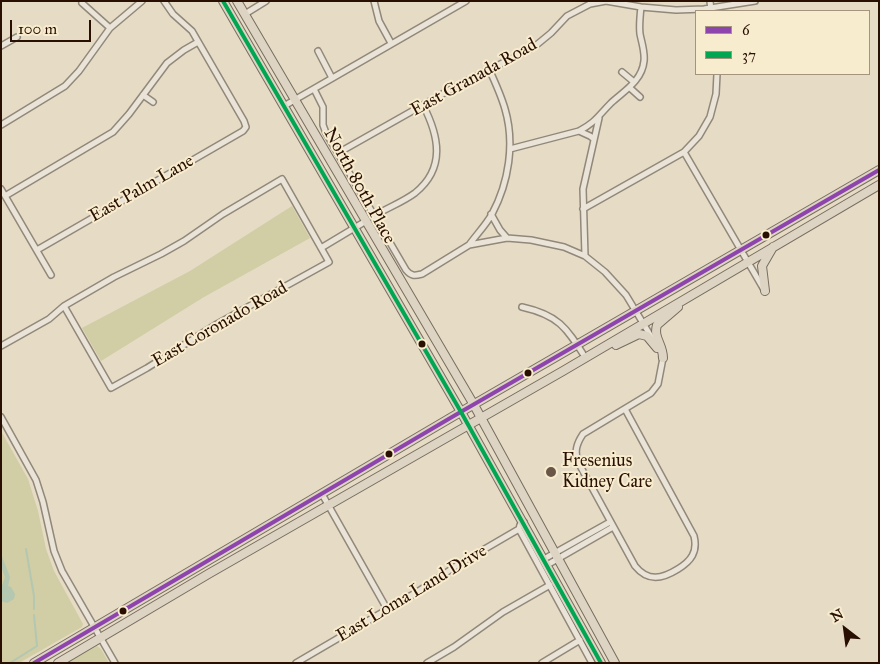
<!DOCTYPE html>
<html>
<head>
<meta charset="utf-8">
<style>
  body { margin:0 }
  #map { position:relative; width:880px; height:664px; overflow:hidden; background:#e6dbc4; font-family:"IM FELL Great Primer",serif }
  canvas { display:block }
  .frame { position:absolute; inset:0; border:2px solid #280f02; pointer-events:none }
  .legend { position:absolute; left:695px; top:10px; width:175px; height:65px; box-sizing:border-box; background:#f8eccf; border:1px solid #a5947d; margin:0; padding:6px 9px; list-style:none; font-size:15px; color:#280f02 }
  .legend li { display:flex; align-items:center; gap:10px; height:25px }
  .legend b { width:25px; border:1px solid #a5947d }
  .north { position:absolute; left:820px; top:604px; width:50px; height:50px; -webkit-text-stroke:4px #f8eccf; paint-order:stroke; rotate:330deg; font-size:14px; font-weight:700; line-height:20px; text-align:center; color:#280f02 }
  .north::after { content:''; display:block; margin:auto; width:18px; height:22px; background:#280f02; clip-path:polygon(50% 0,100% 100%,50% 72%,0 100%) }
  .scale { position:absolute; left:10px; top:20px; width:81px; height:22px; box-sizing:border-box; border:2px solid #280f02; border-top:0; padding-left:6px; font-size:15px; line-height:18px; white-space:nowrap; color:#280f02; -webkit-text-stroke:4px #f8eccf; paint-order:stroke }
</style>
</head>
<body>
<div id="map">
<canvas width="880" height="664"></canvas>
<div class="frame"></div>
<ul class="legend">
<li><b style="height:6px;background:#8e44ad"></b>6</li>
<li><b style="height:6px;background:#00a651"></b>37</li>
</ul>
<div class="north">N</div>
<div class="scale">100 m</div>
</div>
<script>
const c = document.querySelector('canvas').getContext('2d');
c.lineJoin = 'round';
function fillPath(path, color) {
  c.fillStyle = color;
  c.fill(path, 'evenodd');
}
function strokePath(path, color, width, dash) {
  c.strokeStyle = color;
  c.lineWidth = width;
  c.lineCap = dash ? 'butt' : 'round';
  c.setLineDash(dash || []);
  c.stroke(path);
}
function drawText(font, color, halo, rows, align = 'center') {
  c.font = font + ' "IM FELL Great Primer",serif';
  c.lineWidth = 4;
  c.setLineDash([]);
  c.textBaseline = 'middle';
  c.strokeStyle = halo;
  c.fillStyle = color;
  for (const [text, x, y, turn = 0] of rows) {
    c.save();
    c.translate(x, y);
    c.rotate((+turn || 0) * Math.PI / 180);
    c.textAlign = isNaN(turn) ? turn : align;
    if (halo) c.strokeText(text, 0, 0);
    c.fillText(text, 0, 0);
    c.restore();
  }
}
fillPath(new Path2D(`
  M292,206L310,238L204,297L101,361L82,328L190,271Z
  M1,431L28,479L38,511L46,549L54,571L83,624L82,627L19,663H1Z
  M97,646L101,649L109,663H67Z`), '#d1cda4');
fillPath(new Path2D(`
  M1,554L10,577L8,586L11,587L15,594L14,599L7,603L1,601V588L5,577L1,566Z`), '#b3c7b1');
strokePath(new Path2D(`
  M26,549L34,596V609
  M10,663L37,646L34,615`), '#b3c7b1', 2);
const street = new Path2D(`
  M374,1L379,21L391,43
  M710,1L711,11
  M82,3L110,28
  M245,14L266,1
  M1,46L17,37
  M318,51L332,78
  M622,72L634,82
  M630,88L640,97
  M314,89L323,107V125L326,133L406,270C411,276 414,276 422,274L469,245L507,238L531,240L564,247L585,256
  M143,95L153,102
  M284,106L466,1
  M599,118L583,189L585,256L605,272L626,295L652,338
  M1,125L65,86L79,71L110,28L142,1
  M579,131L590,136L594,139
  M510,149L579,131C596,122 598,116 611,103C624,91 642,81 644,61C645,52 642,44 640,34C639,26 640,16 641,7
  M684,152L763,288
  M338,153L453,88L534,47L551,33L567,16L590,4L606,1L641,7L676,10L704,9L755,1
  M1,189L51,275
  M5,196L113,132L129,114L167,63L184,50L198,42
  M583,209L684,152L699,136L710,117L716,94L717,74
  M491,214L500,230L507,238
  M374,216C387,208 403,202 415,193C446,168 439,136 423,105
  M469,245C476,235 486,225 492,214C509,182 515,143 505,109C501,95 495,82 489,69
  M321,248L366,221
  M37,250L243,131L246,127L244,121L192,31L173,14L164,1
  M522,307C558,315 566,327 585,357
  M1,346L49,319L64,306L114,277L161,254L184,241L223,214L282,179L329,262L217,324L147,368L111,388L64,306
  M625,409L694,536C698,552 691,561 678,569C662,579 648,582 635,566L578,462C574,451 577,443 583,434L651,393L658,384L663,358L662,357
  M1,417L36,480L43,502L54,551L62,571L115,663
  M322,494L387,609
  M519,529L592,663
  M544,559L610,522
  M547,565L613,527
  M296,663L417,592L459,564L519,529L520,525L524,522
  M427,663L454,647L503,612L550,585
  M542,663L580,640`);
const primary = new Path2D(`
  M223,1L461,412L601,663
  M237,1L474,405L615,663
  M765,291L762,266L773,247
  M616,345L639,334L647,336L657,348
  M663,358C663,344 653,338 657,325L678,307
  M34,663L452,417L879,170
  M58,663L210,573L563,371L879,185`);
strokePath(street, '#92887a', 8);
strokePath(primary, '#776d60', 10);
strokePath(street, '#eae4d8', 5);
strokePath(primary, '#ded4c3', 8);
strokePath(new Path2D(`
  M34,663L452,417L879,170`), '#8e44ad', 4);
strokePath(new Path2D(`
  M223,1L461,412L601,663`), '#00a651', 4);
for (const [x, y, r, color] of [
  [766,235,4.5,"#280f02"],
  [422,344,4.5,"#280f02"],
  [528,373,4.5,"#280f02"],
  [389,454,4.5,"#280f02"],
  [551,472,6,"#6a5646"],
  [123,611,4.5,"#280f02"]
]) {
  const dot = new Path2D();
  dot.arc(x, y, r, 0, 2 * Math.PI);
  c.fillStyle = color;
  c.fill(dot);
  strokePath(dot, '#f8eccf', 2);
}
drawText('18px', '#280f02', '#f8eccf', [
  ["East Granada Road",474,78,-29],
  ["North 80th Place",359,186,61],
  ["East Palm Lane",142,189,-30],
  ["East Coronado Road",220,325,-30],
  ["East Loma Land Drive",412,594,-31]
]);
drawText('18px', '#280f02', '#f8eccf', [
  ["Fresenius",562,462],
  ["Kidney Care",562,483]
], 'left');
</script>
</body>
</html>
